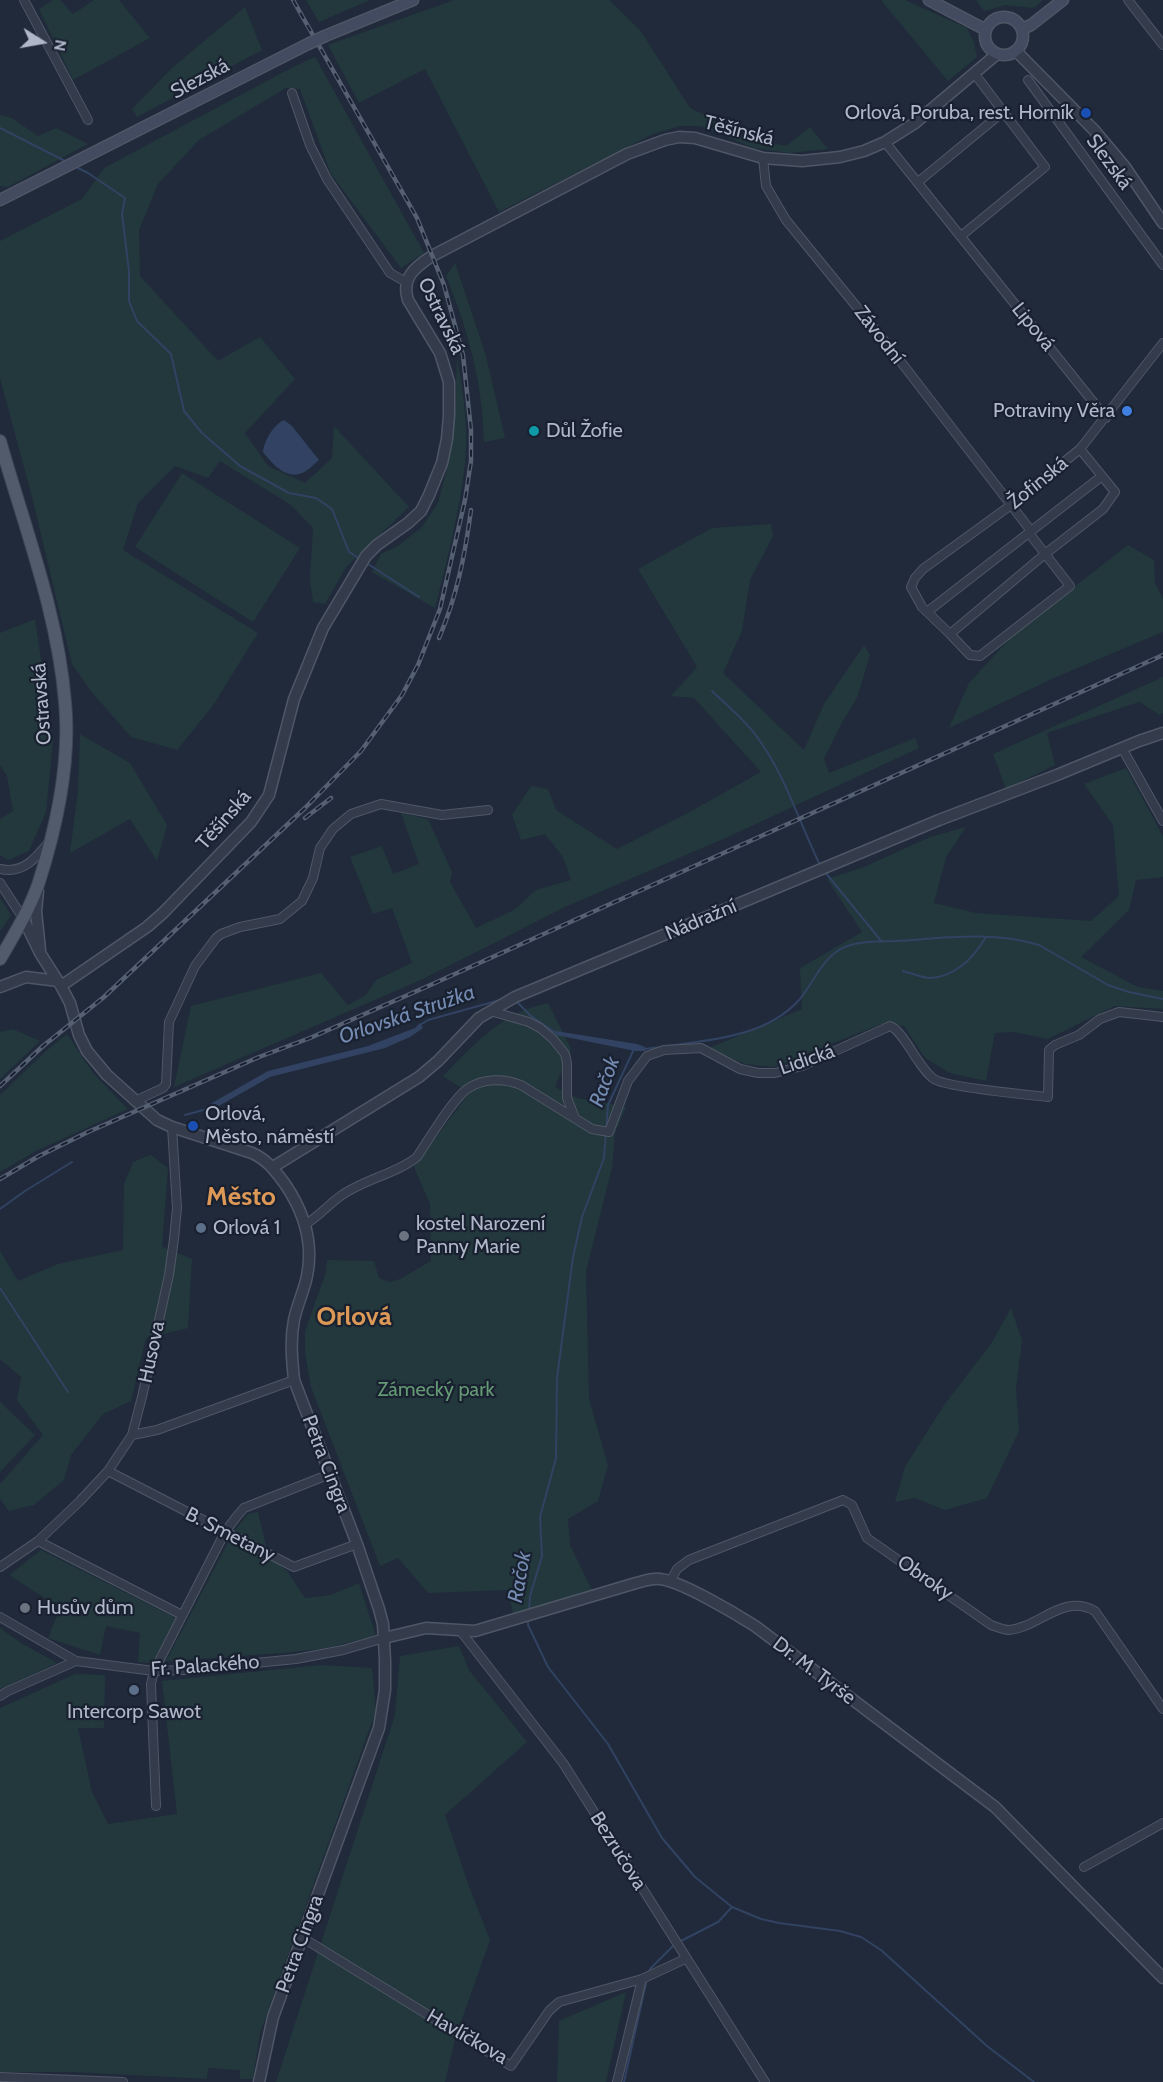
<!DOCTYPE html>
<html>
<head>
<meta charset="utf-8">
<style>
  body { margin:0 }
  #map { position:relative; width:1163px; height:2082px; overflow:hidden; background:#202a3b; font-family:Cabin,sans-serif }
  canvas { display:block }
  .north { position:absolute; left:12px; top:12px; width:60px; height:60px; -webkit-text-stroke:4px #192130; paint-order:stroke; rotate:101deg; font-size:16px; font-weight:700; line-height:24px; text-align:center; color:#afb7c8 }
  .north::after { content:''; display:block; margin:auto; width:21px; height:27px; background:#afb7c8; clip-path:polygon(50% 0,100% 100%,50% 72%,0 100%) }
</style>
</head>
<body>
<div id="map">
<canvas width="1163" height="2082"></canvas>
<div class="north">N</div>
</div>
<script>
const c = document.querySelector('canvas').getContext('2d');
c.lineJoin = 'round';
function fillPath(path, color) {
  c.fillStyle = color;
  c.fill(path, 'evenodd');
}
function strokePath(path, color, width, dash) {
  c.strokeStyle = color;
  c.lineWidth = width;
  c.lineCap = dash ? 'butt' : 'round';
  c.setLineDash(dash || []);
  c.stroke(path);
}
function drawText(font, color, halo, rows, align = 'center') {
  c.font = font + ' Cabin,sans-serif';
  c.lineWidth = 4.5;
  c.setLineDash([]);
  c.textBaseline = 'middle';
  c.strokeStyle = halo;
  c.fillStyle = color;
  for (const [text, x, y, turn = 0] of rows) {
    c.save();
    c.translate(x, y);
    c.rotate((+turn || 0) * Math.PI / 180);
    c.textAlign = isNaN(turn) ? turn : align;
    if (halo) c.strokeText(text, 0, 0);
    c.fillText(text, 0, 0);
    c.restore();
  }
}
fillPath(new Path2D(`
  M53,0H60L73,14L94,0H119L150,38L73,80L39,9Z
  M306,0H370L319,22Z
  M454,0H609L640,30L690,108L755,139L786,146L810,127L828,149L789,153L754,148L701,126H680L653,134L499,212L425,69L359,103L328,45Z
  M881,0H905L967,28L974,43L977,57L948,81Z
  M976,0H1043L1034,8L1005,5L984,11Z
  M245,7L262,50L137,117L132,109L173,67Z
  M315,57L424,253L401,268L331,174L300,89L286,88L199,140L158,184L139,230L140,276L218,361L260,337L295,379L245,433L268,466L305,483L332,458L334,426L409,507L346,567L325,604L313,602L310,579L313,528L291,505L220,461L208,478L175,466L138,503L123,550L258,633L212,707L177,750L131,737L90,690L72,664L32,497L0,378V241L82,199L104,168L293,67Z
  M0,115L12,118L38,136L56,128L88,144L8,187L0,186Z
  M455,263L486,356L505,438L484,442C482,380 469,333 446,276Z
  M457,357C463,391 469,428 465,463C460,511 447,560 435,608L372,572L381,554L398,546L422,527L438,503L447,469L455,411Z
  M182,473L300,548L253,622L135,547Z
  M771,524L773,536L750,580L742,631L723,673L804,750L824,704L864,645L870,655L857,698L841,724L824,759L829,773L915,738L919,748L730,836L565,907L423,979L174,1087L191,1006L321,973L348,1005L366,995L376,980L412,963L392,908L373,914L350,857L382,846L393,874L419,864L401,813L428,819L452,872L450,882L476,928L514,910L536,890L571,880L563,857L545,834L521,840L512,815L531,786L548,789L556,810L617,849L686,814L761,772L694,698L671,696L697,667L638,569L712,528Z
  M1128,545L1154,560L1155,583L1163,599V632L1056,677L949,728L969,683L1016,632Z
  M35,619L53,741L46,812L29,851L8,860L0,855V819L13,811L7,776L0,765V633Z
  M1163,677V713L1160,715L1139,702L1047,733L1055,765L1006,789L993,754Z
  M80,734L130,763L167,825L157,861L130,819L70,853L78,791Z
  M1126,768L1163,836V877L1136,880L1129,910L1081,957L1138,987L1163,991V1009L1114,1006L1048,1039L1014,1032L995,1033L986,1081L950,1073L925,1058L904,1026L881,1024L774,1067L745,1064L707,1049L802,1009L800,968L862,932L827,879L864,867L930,837L966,827L946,857L934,903L976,913L1091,921L1119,896L1113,825L1084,784Z
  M0,898L11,915L0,932Z
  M548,1003L571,1049L555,1087L577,1098L626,1107L615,1133L612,1168L586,1272L589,1399L608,1465L598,1501L568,1519L570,1545L593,1592L513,1614L508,1590L428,1593L398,1558L380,1566L311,1387L305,1353V1331L326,1272L327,1260L374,1261L379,1278L390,1282L400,1279L431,1261L430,1204L414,1167L469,1093L443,1076C475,1044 502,1012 548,1003Z
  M13,1029L40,1041L0,1079V1032Z
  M67,1034L93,1073L128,1109L36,1151L0,1172V1095L47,1050Z
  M151,1155L168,1168L162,1247L192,1259L188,1328L146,1338L131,1401L103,1414L71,1455L64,1480L34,1505L9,1511L0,1499V1484L43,1435L17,1400L21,1377L0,1359V1251L18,1281L58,1264L123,1250L124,1184L133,1162Z
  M1011,1308L1022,1340L1016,1389L1019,1431L987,1498L945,1510L915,1498L895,1502L905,1467L944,1405L991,1344Z
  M0,1402L35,1435L0,1472Z
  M258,1512L268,1554L287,1571L305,1598L331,1595L359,1583L376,1636L321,1649L282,1653L166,1661L234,1531L248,1514Z
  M41,1550L176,1618L152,1663L138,1662L140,1633L106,1626L100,1655L48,1638L60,1608L9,1575Z
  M0,1628L21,1643L57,1663L0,1689Z
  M459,1646L469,1670L527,1742L445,1815L468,1884L490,1940L455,2039L445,2082H276L395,1715L400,1656Z
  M321,1665L372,1668L376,1711L260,2033L253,2079H240V2070L208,2068L207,2079L74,2072H0V1708L75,1674L105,1675L104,1728H78L92,1792L108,1824L177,1814L162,1681Z
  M626,1992L606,2082H557L559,2021Z`), '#22383c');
fillPath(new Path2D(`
  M284,420L292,426L319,460C314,464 306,473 299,474C284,478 271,462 263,452C264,441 274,424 284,420Z
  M420,1023L423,1028L410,1037L385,1048L270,1077L208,1112L205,1107L268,1071L368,1046L415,1028Z
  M556,1031L637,1044L645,1047V1051H635L556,1035Z`), '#314262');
strokePath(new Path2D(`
  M0,128L67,162
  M74,166L88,173L125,198L122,214L129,271V301L137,321L171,354L184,411L202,433L240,466L289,493L316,498L332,509L349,552L360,559
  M365,562L419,597
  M712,691C729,707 747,722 760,741C786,778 800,824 820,865
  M825,872L882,942
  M903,971C911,973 922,978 931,978C956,976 974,957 986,937
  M516,1001L531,1016L556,1033
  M420,1025L428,1020L500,1000
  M667,1046C712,1040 767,1036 799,1000C813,984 820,962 839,950C856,940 879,942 897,941C944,938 993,931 1039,945L1108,985L1129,992L1163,999
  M644,1049L662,1047
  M185,1115L207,1109
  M0,1209L25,1191L72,1162
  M0,1288L68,1392
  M529,1613L530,1596L542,1556L540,1517L556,1458L557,1378L573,1257L582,1217L604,1158L608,1105L634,1049
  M528,1618V1625L548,1667L608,1744L662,1838L695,1877L732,1907L718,1922L679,1942
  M732,1907L761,1919L779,1923L840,1931L861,1937L881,1950L987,2046L1034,2082
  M648,1974L650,1969L674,1945
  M624,2082L647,1979`), '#314262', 2);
const minor = new Path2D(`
  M24,0L88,120
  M1128,0L1163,45
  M1028,80L1163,265
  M292,93L310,145L327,179L390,273L406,282
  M885,142L1106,418
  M763,158L766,186L786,220L891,349L1028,527L1032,537L1070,586L980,656L970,655L950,634
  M918,182L1003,112
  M961,236L1045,167L974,73
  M1080,449L1115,492L1103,509L1045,554L950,634L922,607L911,587L915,578L923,569L1011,505L1080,449L1163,343
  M927,612L1102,476
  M1122,748L1163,821
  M0,869C23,874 35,859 48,843
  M0,883L23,918
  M490,1011L529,1022L540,1028L553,1039L565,1054L567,1063V1098L575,1118
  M135,1101L163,1088L166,1084L169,1022L195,966L216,938L221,934L240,927L280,919L302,901L313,878L320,848L333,829L351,814L381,804L442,815L488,810
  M306,1224C319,1216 329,1204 342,1195C365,1179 398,1173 417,1157C429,1139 452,1100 467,1089C483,1078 504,1078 521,1085L592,1129L609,1132L628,1081L647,1056L664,1050L701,1048L740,1069L758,1073H775L802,1066L890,1026C904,1031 918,1068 934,1079C945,1087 1029,1095 1048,1097L1049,1050L1055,1045L1079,1035L1100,1019L1119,1012L1163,1017
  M132,1435L157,1430L294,1380
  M108,1471L294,1567L357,1544
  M38,1541L182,1615
  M0,1567L38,1541L80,1501L108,1471L132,1435L142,1397L169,1275L174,1239L177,1208L172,1127
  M670,1582L677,1569L689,1560L843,1500L852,1505L867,1538L991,1625C997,1627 1003,1630 1009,1630C1040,1627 1063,1593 1095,1611L1163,1709
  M0,1617L76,1661L154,1671L184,1670L296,1659L343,1650L384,1638
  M459,1629L563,1763L765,2082
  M0,1696L8,1691L76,1661
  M156,1806L151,1684L154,1671L225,1532L237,1516L244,1508L330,1474
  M1084,1867L1163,1823
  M303,1938L511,2066L549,2011L559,2002L642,1979L685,1959
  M0,2077L123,2082
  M617,2082L642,1979`);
const tertiary = new Path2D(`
  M1016,51L1094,130L1125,167L1163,223
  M38,891L36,911L40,950
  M23,918L40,953L61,986L70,1003L79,1035L87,1051L107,1075L157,1120L172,1127L252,1153C268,1160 275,1171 285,1184C304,1212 314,1242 307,1276C304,1291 297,1305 294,1320C290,1340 292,1360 294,1380L357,1544L379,1609L383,1624L385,1660V1690L379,1728L273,2017L259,2082
  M61,986L147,927L163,913L251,822L269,795L294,699L323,628L366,556L377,545L408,523L421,511L429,495L442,463L447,439L449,415V382L440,353L408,300C401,278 415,267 432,256L627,154L665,140L679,137L695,138L763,158L802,161L840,157L864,151L885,142L915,123L997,54
  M0,987L26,977L58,981
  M273,1167L419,1077L438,1061L479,1018L515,997L939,820L1057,775L1139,741L1163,733
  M384,1638L426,1628L475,1631L636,1583C644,1581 652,1578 660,1579C681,1581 736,1614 755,1626L995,1807L1163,1978`);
const secondary = new Path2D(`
  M929,0L986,30
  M985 36a19 19 0 1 1 38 0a19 19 0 1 1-38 0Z
  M1022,29L1031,25L1063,0
  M325,36L413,0
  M0,200L308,44`);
const primary = new Path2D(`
  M0,441C24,526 58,613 65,702C71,762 57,825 39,882C30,909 14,935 0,959`);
strokePath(minor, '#4f5766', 10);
strokePath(tertiary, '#4f5766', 13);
strokePath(secondary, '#4f5766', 13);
strokePath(primary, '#3d4555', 14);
strokePath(minor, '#343c4c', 8);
strokePath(tertiary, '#343c4c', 10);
strokePath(secondary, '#424b5f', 10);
strokePath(primary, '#525b6c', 12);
const rail = new Path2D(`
  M439,638C457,596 465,555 471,510
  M305,818L331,798
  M0,1086L43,1046L104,997L305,808L361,751L402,695L418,665L440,609L465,500L471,461V430L463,355L444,285L417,218L293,0
  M0,1179L39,1156L88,1132L259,1057L310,1038L426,987L1163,655`);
strokePath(rail, '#556073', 4.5);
strokePath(rail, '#192130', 2, [7]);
const secondaryBridge = new Path2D(`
  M308,44L325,36`);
strokePath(secondaryBridge, '#4f5766', 13, []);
strokePath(secondaryBridge, '#424b5f', 10);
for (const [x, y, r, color] of [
  [1086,113,6,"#1a4fb4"],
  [1127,411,6,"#3f7fe0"],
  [534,431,6,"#0f9aa8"],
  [193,1126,6,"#1a4fb4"],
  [201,1228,6,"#5c6f8a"],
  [404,1236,6,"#6b7280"],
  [25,1608,6,"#6b7280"],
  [134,1690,6,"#5c6f8a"]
]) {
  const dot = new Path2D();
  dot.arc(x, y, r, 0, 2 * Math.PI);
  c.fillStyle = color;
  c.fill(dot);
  strokePath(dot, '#192130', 2);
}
drawText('20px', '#afb7c8', '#192130', [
  ["Slezská",200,79,-28],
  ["Těšínská",739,131,14],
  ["Slezská",1109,162,54],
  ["Ostravská",441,316,64],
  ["Lipová",1033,327,51],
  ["Závodní",879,335,52],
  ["Žofinská",1038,483,-39],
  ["Ostravská",42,704,-94],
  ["Těšínská",224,820,-49],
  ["Nádražní",701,920,-23],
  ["Lidická",807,1060,-19],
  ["Husova",152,1352,-78],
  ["Petra Cingra",326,1464,69],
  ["B. Smetany",230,1535,27],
  ["Obroky",925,1578,35],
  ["Fr. Palackého",205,1666,-4],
  ["Dr. M. Tyrše",814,1671,37],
  ["Bezručova",618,1851,58],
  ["Petra Cingra",300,1944,-70],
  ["Havlíčkova",467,2037,30]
]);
drawText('20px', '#afb7c8', '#192130', [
  ["Orlová, Poruba, rest. Horník",1074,113,"right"],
  ["Potraviny Věra",1115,411,"right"],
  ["Důl Žofie",546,431],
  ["Orlová,",205,1114],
  ["Město, náměstí",205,1137],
  ["kostel Narození",416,1224],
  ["Panny Marie",416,1247],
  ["Orlová 1",213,1228],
  ["Husův dům",37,1608],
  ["Intercorp Sawot",134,1712,"center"]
], 'left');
drawText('20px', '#649a74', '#192130', [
  ["Zámecký park",436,1390]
]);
drawText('italic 21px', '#748bb2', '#192130', [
  ["Orlovská Stružka",407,1015,-19],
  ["Račok",605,1082,-70],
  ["Račok",520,1577,-80]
]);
drawText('bold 26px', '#db9856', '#192130', [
  ["Město",241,1197],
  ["Orlová",354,1317]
]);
</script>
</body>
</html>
